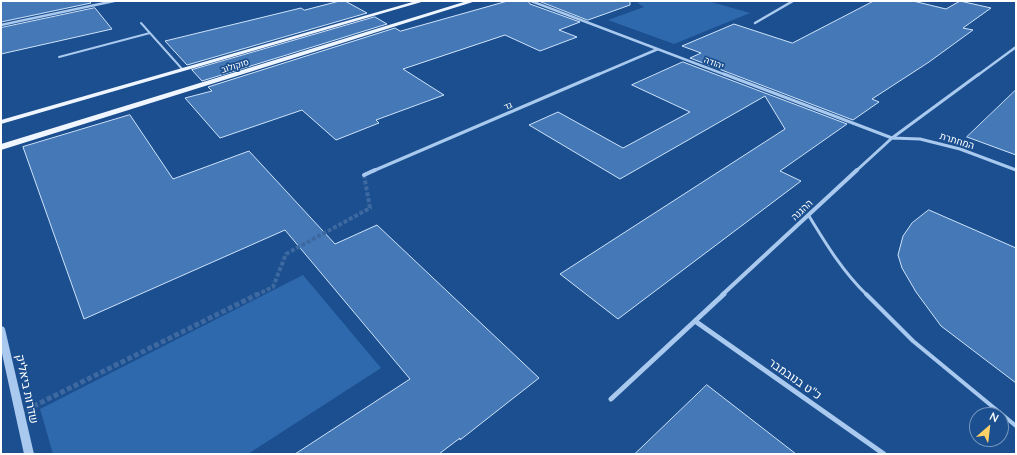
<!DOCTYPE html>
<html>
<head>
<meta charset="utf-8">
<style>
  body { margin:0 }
  #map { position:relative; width:1017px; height:455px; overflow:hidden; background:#1b4f8f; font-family:Lato,sans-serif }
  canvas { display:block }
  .frame { position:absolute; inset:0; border:2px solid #fff; pointer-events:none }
  .north { position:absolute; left:969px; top:407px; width:40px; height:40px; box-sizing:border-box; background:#1b4f8f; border:1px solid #7695bc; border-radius:50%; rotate:28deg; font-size:11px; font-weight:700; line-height:16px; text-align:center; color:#fff }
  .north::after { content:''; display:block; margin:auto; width:14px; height:18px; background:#ffd166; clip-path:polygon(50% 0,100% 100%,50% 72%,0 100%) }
</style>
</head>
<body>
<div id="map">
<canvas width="1017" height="455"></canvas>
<div class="frame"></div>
<div class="north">N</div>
</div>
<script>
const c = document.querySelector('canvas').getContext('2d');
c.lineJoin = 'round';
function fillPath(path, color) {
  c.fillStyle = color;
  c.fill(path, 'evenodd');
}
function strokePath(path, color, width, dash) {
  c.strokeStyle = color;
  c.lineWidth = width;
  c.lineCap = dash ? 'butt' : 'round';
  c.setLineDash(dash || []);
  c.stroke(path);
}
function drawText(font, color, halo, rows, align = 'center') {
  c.font = font + ' Lato,Heebo,sans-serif';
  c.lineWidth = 3.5;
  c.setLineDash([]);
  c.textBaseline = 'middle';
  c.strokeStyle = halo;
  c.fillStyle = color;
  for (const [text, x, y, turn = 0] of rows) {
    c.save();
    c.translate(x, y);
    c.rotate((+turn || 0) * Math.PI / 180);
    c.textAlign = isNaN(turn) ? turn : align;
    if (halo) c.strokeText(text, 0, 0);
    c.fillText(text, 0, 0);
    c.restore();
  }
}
fillPath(new Path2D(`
  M644,1H708L750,13L674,44L608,20L644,7L637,3Z
  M303,275L381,368L248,454H53L40,409Z`), '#2e69ad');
const building = new Path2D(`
  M1,1H89L91,3L1,22Z
  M340,1H345L367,13L187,65L165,41L301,8L304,10Z
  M508,1H528L530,4L580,22L559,30L577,37L540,51L505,35L403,69L444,95L376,120L379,123L336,140L302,110L220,138L185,98L212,91L208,87L395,28L400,31Z
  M539,1H630V5L588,20Z
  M874,1H913L946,9L960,1L991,8L963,28L973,30L929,62L872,99L879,102L853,120L690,58L701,53L682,46L734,24L792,43Z
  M95,8L112,29L1,54V28Z
  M375,17L387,24L202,81L192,70Z
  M683,62L847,124L780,171L801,181L618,319L560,274L785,129L765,96L620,179L529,125L558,112L623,148L690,112L632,85Z
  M1016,90V155L967,137Z
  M130,115L173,179L249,151L335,244L377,225L539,378L460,440V438L439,454H295L410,379L285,230L84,319L23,147Z
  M929,210L1016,248V383L941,326L916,292L902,268L898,255L903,236L912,223Z
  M707,385L796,454H635Z`);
fillPath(building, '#4478b7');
strokePath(building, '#cfe3fa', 1);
strokePath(new Path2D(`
  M256,295L273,287L286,254L370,208L364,175`), '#3d69a0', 4, [4, 2]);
strokePath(new Path2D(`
  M20,413L258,294`), '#3d69a0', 5, [5, 2.5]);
strokePath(new Path2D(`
  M141,23L183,70
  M59,57L150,33`), '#a9c9ee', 2);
strokePath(new Path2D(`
  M809,216C826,244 843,272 867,295`), '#a9c9ee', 3);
strokePath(new Path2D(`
  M866,294L913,341L1016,426`), '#a9c9ee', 4);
strokePath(new Path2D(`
  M531,1L726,75
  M755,23L793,1
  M1,25L114,1
  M597,75L658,49
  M978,75L1016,47`), '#a9c9ee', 2.5);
strokePath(new Path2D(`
  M724,74L892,138L920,139L960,149L1016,170
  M373,171L599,74
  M856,171L892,138L979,74`), '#a9c9ee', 3);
strokePath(new Path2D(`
  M364,175L375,170
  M722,295L857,170`), '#a9c9ee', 4);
strokePath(new Path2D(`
  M695,321L884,454
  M611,399L724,294`), '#a9c9ee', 5);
fillPath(new Path2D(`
  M1,326L4,327L5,329L34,454H24L1,349Z`), '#a9c9ee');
fillPath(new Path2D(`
  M416,1H425L1,124V120Z
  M467,1H476L1,150V144Z`), '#f0f6ff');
drawText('9px', '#fff', '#1b4f8f', [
  ["יהודה",714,63,21],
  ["סוקולוב",235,66,-17],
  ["גד",508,106,-23]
]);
drawText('10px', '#fff', '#1b4f8f', [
  ["המחתרת",957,141,17],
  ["ההגנה",802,210,-43]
]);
drawText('12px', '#fff', '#1b4f8f', [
  ["כ\"ט בנובמבר",795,379,35],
  ["שדרות ביאליק",27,389,78]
]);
</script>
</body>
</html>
